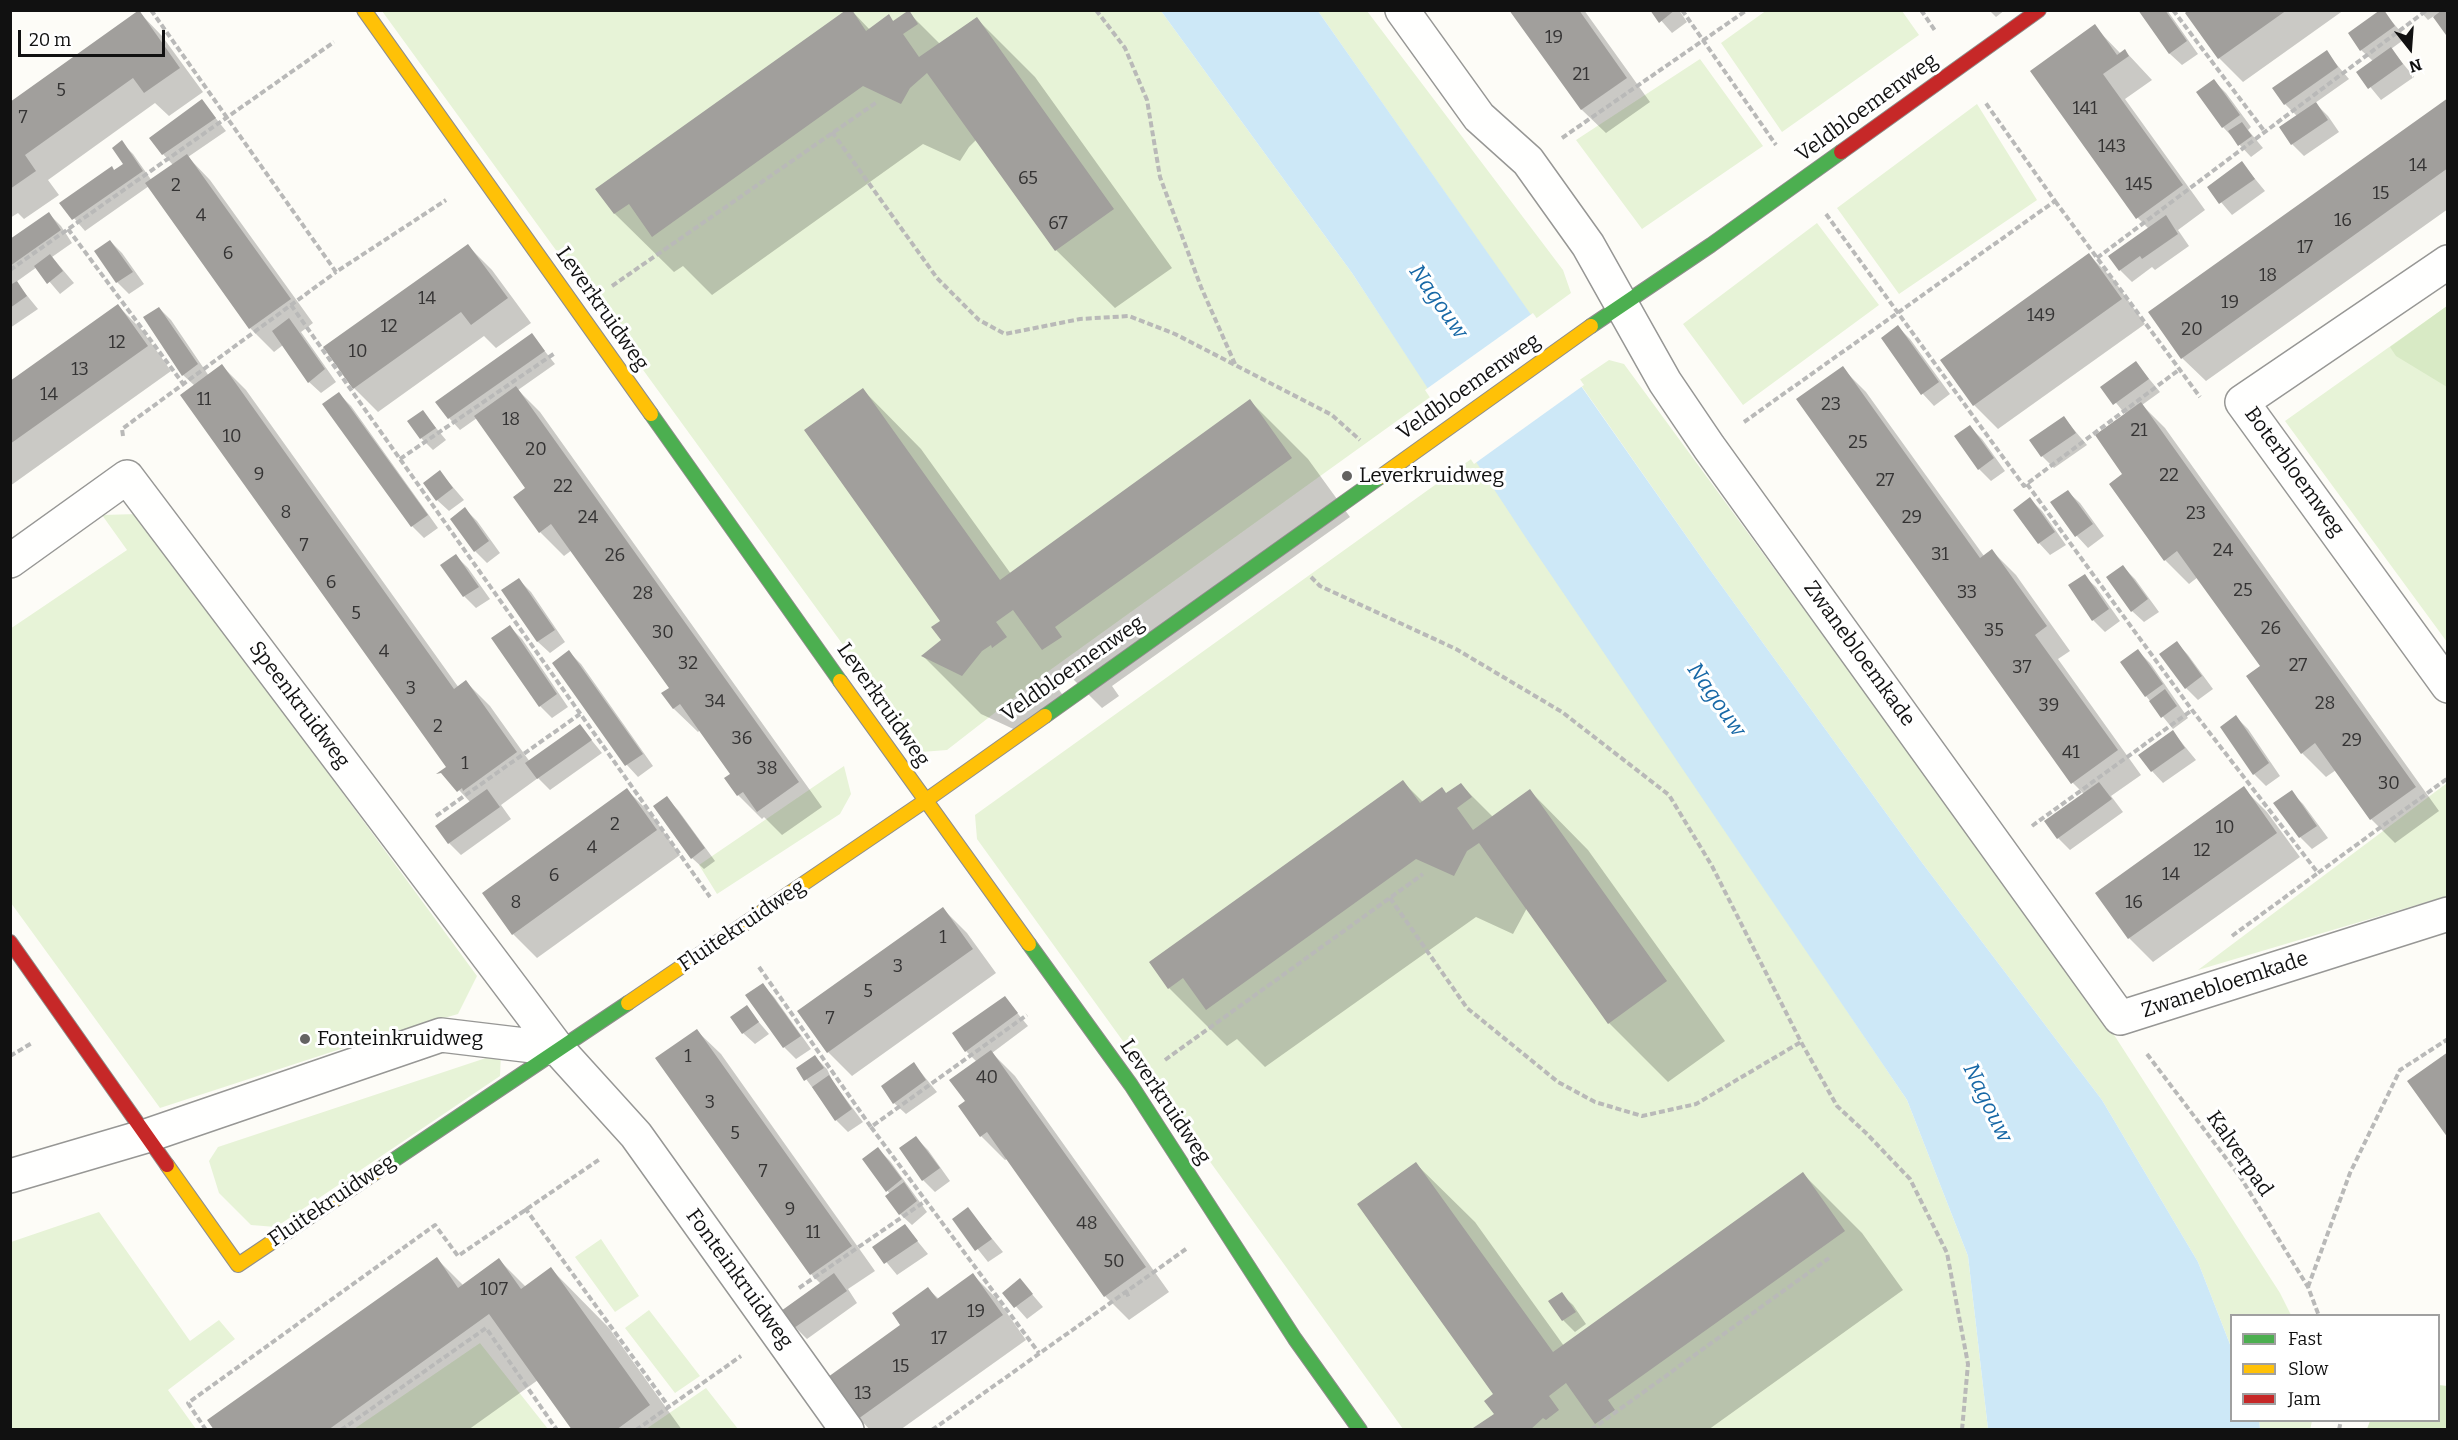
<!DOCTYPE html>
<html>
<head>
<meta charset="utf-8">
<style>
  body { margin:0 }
  #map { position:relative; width:2458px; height:1440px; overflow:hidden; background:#fdfcf7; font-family:Bitter,serif }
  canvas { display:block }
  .frame { position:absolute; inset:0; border:12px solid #111; pointer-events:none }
  .legend { position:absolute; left:2230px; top:1314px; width:210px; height:108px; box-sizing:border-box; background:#fff; border:2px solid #a0a0a0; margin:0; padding:8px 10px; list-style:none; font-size:18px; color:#111 }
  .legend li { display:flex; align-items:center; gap:12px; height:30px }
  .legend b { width:30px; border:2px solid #a0a0a0 }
  .north { position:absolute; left:2380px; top:18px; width:60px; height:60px; -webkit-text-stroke:4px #fff; paint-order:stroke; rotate:163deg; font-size:16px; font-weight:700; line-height:24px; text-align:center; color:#111 }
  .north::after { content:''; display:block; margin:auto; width:21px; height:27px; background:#111; clip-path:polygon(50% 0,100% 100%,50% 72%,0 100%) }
  .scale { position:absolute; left:18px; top:30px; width:147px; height:27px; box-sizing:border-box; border:3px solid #111; border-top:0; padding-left:8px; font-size:18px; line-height:21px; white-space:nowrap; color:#111; -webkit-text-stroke:4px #fff; paint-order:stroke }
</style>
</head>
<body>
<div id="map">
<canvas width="2458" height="1440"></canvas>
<div class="frame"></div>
<ul class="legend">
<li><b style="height:8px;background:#4caf50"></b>Fast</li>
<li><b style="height:8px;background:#ffc107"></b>Slow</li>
<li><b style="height:8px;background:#c62828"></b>Jam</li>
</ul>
<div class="north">N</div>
<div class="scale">20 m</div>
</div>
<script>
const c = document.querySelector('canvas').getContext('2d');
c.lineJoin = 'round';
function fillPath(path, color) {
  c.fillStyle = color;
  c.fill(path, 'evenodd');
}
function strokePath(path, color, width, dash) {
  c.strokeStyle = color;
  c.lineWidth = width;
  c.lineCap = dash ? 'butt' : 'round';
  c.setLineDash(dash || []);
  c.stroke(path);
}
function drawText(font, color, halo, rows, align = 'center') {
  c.font = font + ' Bitter,serif';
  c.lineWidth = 6;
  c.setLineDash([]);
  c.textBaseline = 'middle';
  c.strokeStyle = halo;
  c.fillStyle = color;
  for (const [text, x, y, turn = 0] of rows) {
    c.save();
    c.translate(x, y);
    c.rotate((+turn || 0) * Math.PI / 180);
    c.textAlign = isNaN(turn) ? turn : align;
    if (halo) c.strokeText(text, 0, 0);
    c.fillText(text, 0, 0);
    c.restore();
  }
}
fillPath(new Path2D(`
  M1767,10L1902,11L1919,35L1782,132L1721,43Z
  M382,11H1161L1352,273L1433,395L1046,673L947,750L921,752Z
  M1318,11H1367L1563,270L1571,293L1534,320Z
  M1700,59L1763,146L1642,229L1576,140Z
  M1977,104L2037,200L1899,294L1837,208Z
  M1817,223L1879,305L1743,405L1683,324Z
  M2447,306V642L2285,421Z
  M1609,360L1624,364L2100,1013L2280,1293L2291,1315L2232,1316L2231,1347L2198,1262L2102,1100L1920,860L1708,567L1578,381Z
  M1474,457L1907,1100L1968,1256L1988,1429H1403L977,839L975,815Z
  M138,514L477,976L458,1014L365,1041L160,1108L11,903L10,629L127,550L102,515Z
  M844,766L851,794L840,814L717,894L699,865Z
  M2447,783V896L2198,970Z
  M501,1053L500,1076L276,1227L251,1225L219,1193L209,1161L218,1147Z
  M99,1212L190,1341L219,1320L235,1339L168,1390L196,1429H11V1242Z
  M601,1239L639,1296L615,1312L575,1257Z
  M649,1310L700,1376L675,1393L625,1328Z
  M480,1343L548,1429H354Z
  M706,1388L738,1429H646Z
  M2259,1421H2312L2310,1430L2260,1429Z`), '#e7f3d7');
fillPath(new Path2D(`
  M2447,306V387L2396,356L2390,347Z
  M2439,1385L2447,1386V1429H2367L2370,1421L2438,1420Z`), '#d8eac5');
fillPath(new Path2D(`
  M1161,11H1318L1708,567L1920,860L2102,1100L2198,1262L2231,1347L2232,1420L2259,1421L2260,1429H1988L1968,1256L1907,1100L1528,541L1352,273Z`), '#cde8f7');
fillPath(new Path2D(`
  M1533,313L1584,385L1474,464L1425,390Z`), '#fdfcf7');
fillPath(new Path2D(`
  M851,10L870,30L888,16L894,22L908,12L940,44L976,18L1035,77L1172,268L1115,308L1056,250L977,139L969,147L960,161L923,144L712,295L683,266L674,272L615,214L597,189Z
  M1511,10H1584L1650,102L1606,133L1582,110Z
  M1652,10H1679L1687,22L1672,33Z
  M1989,10H2005L1996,17Z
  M2140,10H2167L2198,54L2182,65L2170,54Z
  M2191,10H2344L2243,82L2219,58Z
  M2419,10H2448V34L2434,16L2428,20Z
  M2383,11L2406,38L2391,49L2414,77L2381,100L2358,72L2373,61L2361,50Z
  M139,12L162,36L203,92L169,116L155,103L48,180L59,195L24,219L18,213L10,218V104Z
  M2094,26L2121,54L2125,51L2152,80L2125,99L2205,210L2178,230L2189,246L2155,270L2152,267L2132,282L2120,270L2149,229L2138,218L2032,71Z
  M2326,52L2349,79L2315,103L2328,116L2339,132L2304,156L2292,144L2297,116L2285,104Z
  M2214,81L2226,93L2251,127L2248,130L2263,148L2251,157L2223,127Z
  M202,101L226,131L188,157L210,180L313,323L301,332L336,382L321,393L309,382L283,345L274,352L250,328L149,186L85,231L61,203L126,164L121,142L133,154L152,181L173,165L163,154Z
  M2448,101V209L2206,381L2182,358Z
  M2242,163L2265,191L2232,215L2209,188Z
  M49,214L61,226L72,243L52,257L74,283L60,294L37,267L16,282L38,309L10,328V241Z
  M110,241L122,253L144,284L129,294L117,282Z
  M468,246L492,270L531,323L496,348L484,336L378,412L354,388L325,347Z
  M2089,255L2113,279L2145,324L1998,429L1974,405Z
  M118,306L142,330L171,371L10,486V382Z
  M159,308L171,320L209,376L222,366L246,390L459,688L466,682L490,706L530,762L580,726L602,753L550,790L538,778L501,805L511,819L461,855L449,843L471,803L459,790L448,767L195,386L183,375Z
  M1898,327L1910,339L1950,394L1934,406L1923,394L1883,339Z
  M532,335L555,364L518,390L540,412L822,807L782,835L764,817L762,819L738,795L732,774L700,730L698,732L674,709L663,694L671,689L572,550L564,556L540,532L527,488L477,418L460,430L449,418Z
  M2136,363L2160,392L2142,405L2165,428L2439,811L2395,843L2371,819L2336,770L2326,777L2302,753L2262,666L2198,577L2189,584L2165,560L2111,484L2125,474L2126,415L2103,387Z
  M1842,368L1866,392L1984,556L1992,551L2016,575L2070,651L2058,659L2141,775L2111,796L2123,812L2070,850L2058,838L2084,794L2073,783Z
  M863,390L921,449L1011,574L1250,401L1308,459L1350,517L1112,686L1119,696L1102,708L1066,672L1053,681L1064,697L1022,733L981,714L923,656L943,641L942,621Z
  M339,394L351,406L438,528L424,538L412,526Z
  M423,412L446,440L433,450L421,438Z
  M2064,418L2087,445L2054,468L2042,456Z
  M1970,427L1982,439L2005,471L1991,481L1979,469L1956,437Z
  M440,472L464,500L449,511L437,500Z
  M2068,492L2080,503L2104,536L2088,548L2077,536L2052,502Z
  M2030,499L2042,511L2066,545L2050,555L2039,543Z
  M465,509L477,521L500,553L487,563L475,551Z
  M456,556L468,568L490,599L476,608L464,596L443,565Z
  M2123,567L2135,579L2159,612L2144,622L2132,611Z
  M2084,576L2096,587L2120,621L2105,632L2093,620Z
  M519,580L531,592L565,642L550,653L538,642L503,591Z
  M510,627L522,639L568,707L552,718L540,706Z
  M2177,643L2188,655L2213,689L2198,700L2186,688Z
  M2138,651L2150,663L2188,718L2173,729L2146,696Z
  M569,652L581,664L653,766L638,777L627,765Z
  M2236,717L2248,729L2280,776L2266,786L2254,774Z
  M2173,732L2196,760L2163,783L2152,771Z
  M1403,782L1423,802L1447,795L1461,785L1493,817L1530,791L1588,850L1725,1041L1668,1082L1609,1023L1527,908L1513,934L1476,917L1265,1067L1237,1039L1227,1046L1169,988Z
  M2243,788L2267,812L2300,857L2153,962L2129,938Z
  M627,790L651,814L680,855L537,958L513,934Z
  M2291,792L2303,804L2328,838L2312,849L2300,837Z
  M666,798L678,810L715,861L704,869L692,858Z
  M943,909L967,933L996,973L852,1076L828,1052Z
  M763,985L774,997L811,1049L796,1059L784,1047L747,995Z
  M1005,998L1028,1026L992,1053L1015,1076L1169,1292L1129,1320L1105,1296L1007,1159L1005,1160L981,1136L967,1102L977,1062L966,1051Z
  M746,1007L769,1034L755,1044L743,1033Z
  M697,1031L721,1054L875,1271L848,1289L857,1303L807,1339L795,1327L821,1284L811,1274L657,1059Z
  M815,1057L827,1069L833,1082L863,1122L848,1132L836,1120L798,1068Z
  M914,1064L937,1092L906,1114L894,1103Z
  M916,1138L928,1150L950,1181L935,1192L923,1180L901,1148Z
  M878,1149L890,1161L927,1212L912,1225L900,1214L890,1194L864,1160Z
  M1416,1164L1475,1222L1564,1346L1803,1174L1862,1233L1903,1290L1708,1430H1477L1496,1414L1495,1394Z
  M968,1209L1003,1252L988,1262L954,1219Z
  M905,1226L928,1254L897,1275L874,1247Z
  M437,1259L464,1286L499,1260L526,1287L551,1269L609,1328L682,1430H574L538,1380L468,1430H216Z
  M973,1275L997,1299L1026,1340L900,1430H870L859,1418L903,1326L928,1289L939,1299Z
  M1020,1280L1043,1307L1027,1319L1004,1293Z
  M1561,1294L1573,1305L1586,1324L1575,1332L1563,1320L1550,1301Z`), '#0003');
fillPath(new Path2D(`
  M139,10L180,68L144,93L133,78L25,155L36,171L10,189V102Z
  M846,10H852L866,31L889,14L893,21L909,10L918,24L903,34L919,57L977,17L1114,209L1055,251L927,73L910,88L901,104L863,86L652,237L629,204L614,214L595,189Z
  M1509,10H1579L1627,78L1581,110Z
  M1650,10H1675L1659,23Z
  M2138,10H2165L2187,41L2169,54Z
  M2188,10H2287L2218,59L2185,13Z
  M2380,10H2384L2395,26L2360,51L2348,33Z
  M2442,10H2448L2446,35L2433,17Z
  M2095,24L2117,55L2125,49L2129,56L2103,74L2183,185L2136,219L2030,71Z
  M2391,47L2403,64L2368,89L2356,72Z
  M2327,50L2338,67L2284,105L2272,88Z
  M2214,79L2240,115L2222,128L2196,92Z
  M2448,98V168L2181,359L2148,312Z
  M202,99L216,118L162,155L149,138Z
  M2316,102L2328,120L2291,145L2279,127Z
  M2242,122L2252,136L2238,146L2228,131Z
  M122,140L143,171L72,220L59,203L112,166L114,170L123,164L112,148Z
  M187,154L291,299L249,329L145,183Z
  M2242,161L2255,179L2219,204L2207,187Z
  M49,212L61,230L10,266V239Z
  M2166,215L2178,234L2142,259L2140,256L2119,271L2108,256Z
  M110,240L133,272L116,283L94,251Z
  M468,244L508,298L471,325L461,312L353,389L323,347Z
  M2089,253L2122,299L1973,406L1940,360Z
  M50,254L63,271L47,284L34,266Z
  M17,281L27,296L10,308V285Z
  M118,304L148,346L10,444V381Z
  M159,307L198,364L182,376L143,317Z
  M289,318L325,369L308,383L272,331Z
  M1898,325L1939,382L1921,395L1881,338Z
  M532,333L545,351L448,419L435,402Z
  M2136,361L2149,379L2113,405L2100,387Z
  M222,364L454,689L466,680L517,752L463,791L462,788L457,792L441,773L436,774L446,767L180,395Z
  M1843,366L1980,558L1992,549L2047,626L2035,635L2118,750L2071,784L1796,399Z
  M516,386L799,782L757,812L743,792L737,796L724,778L730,774L680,704L673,709L661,693L669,688L551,524L539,533L513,497L525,488L474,416Z
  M863,388L1000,580L1250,399L1292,458L1055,627L1062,637L1042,650L1013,610L996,622L1007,637L992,648L991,645L982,651L962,676L921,656L941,640L931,627L940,621L804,430Z
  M339,392L428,515L411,527L322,404Z
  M2141,402L2416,787L2370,820L2315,743L2301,754L2246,676L2260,666L2177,551L2164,561L2109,484L2122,474L2095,435Z
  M423,410L436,428L420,439L407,421Z
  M2064,416L2076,433L2041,457L2029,440Z
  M1970,425L1994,458L1978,470L1954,436Z
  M440,470L453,488L436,501L423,483Z
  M2068,490L2093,524L2075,537L2050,502Z
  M2030,497L2055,532L2038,544L2013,510Z
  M465,507L489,541L474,552L450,519Z
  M456,554L479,587L463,597L440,565Z
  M2123,565L2148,599L2131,612L2106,577Z
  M2085,574L2109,609L2092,621L2068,585Z
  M519,578L555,630L537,642L501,590Z
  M510,625L557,694L539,707L491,638Z
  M2177,641L2202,676L2185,689L2159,654Z
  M2138,649L2163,684L2145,697L2120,662Z
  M569,650L643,754L625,766L552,663Z
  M2165,689L2177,706L2161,718L2149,701Z
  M2236,715L2269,763L2253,775L2220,727Z
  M580,724L592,740L537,779L525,763Z
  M2173,730L2185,748L2151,772L2138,755Z
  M1403,780L1420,803L1442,787L1446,793L1461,783L1472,797L1457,808L1473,830L1530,789L1667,981L1608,1024L1479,843L1467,851L1454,876L1416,859L1206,1010L1183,978L1168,989L1149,962Z
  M2099,782L2112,799L2057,839L2044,821Z
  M2244,786L2277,833L2128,939L2095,893Z
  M627,788L657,830L512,935L482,893Z
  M487,789L500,807L448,844L435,826Z
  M2292,790L2317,826L2299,838L2273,803Z
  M667,796L705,848L691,859L653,806Z
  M943,907L973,949L827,1053L797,1011Z
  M763,983L801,1036L783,1048L745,995Z
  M1005,996L1018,1013L965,1052L952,1033Z
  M747,1005L759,1022L742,1034L730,1017Z
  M697,1029L852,1246L810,1275L655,1058Z
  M991,1050L1146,1267L1104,1297L987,1132L980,1137L958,1106L965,1101L949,1080Z
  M2448,1052V1138L2407,1081Z
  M815,1055L824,1068L804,1081L796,1068Z
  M914,1062L926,1080L893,1104L881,1086Z
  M829,1075L852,1109L835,1121L812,1087Z
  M916,1136L940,1168L922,1181L899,1148Z
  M878,1147L902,1179L886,1192L862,1159Z
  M1416,1162L1553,1352L1803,1172L1845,1231L1608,1400L1615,1410L1595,1424L1566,1383L1549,1396L1559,1410L1546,1420L1543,1418L1530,1430H1476L1473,1428L1494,1414L1484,1401L1493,1394L1357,1204Z
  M904,1182L917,1201L899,1215L885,1196Z
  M968,1207L992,1239L975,1251L952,1219Z
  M905,1224L918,1241L884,1264L872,1247Z
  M437,1257L458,1288L499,1258L521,1289L551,1267L650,1405L616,1430H572L489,1314L328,1430H214L207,1420Z
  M834,1273L847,1291L794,1328L781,1311Z
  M973,1273L1003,1315L858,1419L828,1377L900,1325L892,1313L928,1287L937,1299Z
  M1020,1278L1033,1294L1014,1308L1002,1293Z
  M1562,1292L1576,1312L1562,1321L1548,1301Z`), '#a19f9c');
const street = new Path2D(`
  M1402,10L1479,117L1528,161L1588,245L1665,382L1709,447L2120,1018L2448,914
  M2448,262L2242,402L2448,686
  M10,561L127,477L558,1049L636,1135L847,1430
  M10,1176L146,1136L441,1035L558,1049`);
const fast = new Path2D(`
  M1591,326L1711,245L1841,152
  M651,414L840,681
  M1045,716L1380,477
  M1029,944L1131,1085L1295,1339L1360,1430
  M379,1170L628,1003`);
const slow = new Path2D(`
  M364,10L651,414
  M1380,477L1591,326
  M840,681L1029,944
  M628,1003L925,801L1045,716
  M167,1165L238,1265L379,1170`);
const jam = new Path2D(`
  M1841,152L2039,10
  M10,942L167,1165`);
strokePath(street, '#979795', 36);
strokePath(fast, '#8e8d8b', 16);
strokePath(slow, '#8e8d8b', 16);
strokePath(jam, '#8e8d8b', 16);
strokePath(new Path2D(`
  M151,10L336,272L446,200
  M1096,10L1125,48L1147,100L1160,177L1201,287L1235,364
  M1682,10L1776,145
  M1921,10L1936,32
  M2173,10L2265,132
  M832,132L937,278L979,320L1005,334L1080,319L1129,316L1175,334L1332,415L1360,440
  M1562,138L1747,10
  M2055,201L2200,397
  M1826,214L2024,486L2180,369
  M68,229L184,385
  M2097,258L2427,10
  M10,270L334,42
  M612,286L877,102
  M291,305L710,897
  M1744,422L2055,201L1985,102
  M123,436L122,429L336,272
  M400,459L555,353
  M2027,484L2192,710L2318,873L2448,778
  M1311,577L1320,586L1456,649L1562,712L1669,795L1712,866L1801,1042L1837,1106L1866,1133L1910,1179L1947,1253L1968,1364L1962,1430
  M436,816L580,714
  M2032,826L2192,710
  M1390,898L1467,1008L1558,1082L1595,1102L1642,1116L1696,1104L1801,1042
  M2232,936L2318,873
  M759,967L871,1127L1027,1015
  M2147,1054L2241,1178L2308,1287L2319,1316
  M10,1056L32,1043
  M1165,1060L1423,874
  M871,1127L1039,1353
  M525,1208L669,1407
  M2308,1287L2350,1173L2400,1070L2448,1039
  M799,1288L927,1200
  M1126,1291L1129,1298
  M206,1430L188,1403L435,1225L458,1256L600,1159
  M341,1430L486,1328L557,1430
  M636,1430L741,1356
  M932,1430L1186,1249
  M1591,1430L1829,1258
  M2339,1430L2341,1420`), '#b9b9b8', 4, [6, 3]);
strokePath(street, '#fffffe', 33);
strokePath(fast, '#4caf50', 14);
strokePath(slow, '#ffc107', 14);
strokePath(jam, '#c62828', 14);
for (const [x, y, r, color] of [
  [1347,476,6,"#646362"],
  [305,1039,6,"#646362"]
]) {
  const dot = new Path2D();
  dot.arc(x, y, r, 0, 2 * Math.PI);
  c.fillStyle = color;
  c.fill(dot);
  strokePath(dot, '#fff', 2);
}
drawText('18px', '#353434', null, [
  ["19",1554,38],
  ["21",1581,75],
  ["5",61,91],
  ["141",2085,109],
  ["7",23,118],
  ["143",2112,147],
  ["14",2418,166],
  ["65",1028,179],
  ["145",2139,185],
  ["2",176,186],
  ["15",2381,194],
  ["4",201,216],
  ["16",2343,221],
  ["67",1058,224],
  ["17",2305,248],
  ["6",228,254],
  ["18",2268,276],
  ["14",427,299],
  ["19",2230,303],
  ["149",2041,316],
  ["12",389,327],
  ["20",2192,330],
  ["12",117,343],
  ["10",358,352],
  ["13",80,370],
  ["14",49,395],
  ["11",204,400],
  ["23",1831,405],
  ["18",511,420],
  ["21",2139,431],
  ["10",232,437],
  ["25",1858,443],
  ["20",536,450],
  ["9",259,475],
  ["22",2169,476],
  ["27",1885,481],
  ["22",563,487],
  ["8",286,513],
  ["23",2196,514],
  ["24",588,518],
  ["29",1912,518],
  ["7",304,546],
  ["24",2223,551],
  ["31",1940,555],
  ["26",615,556],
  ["6",331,583],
  ["25",2243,591],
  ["33",1967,593],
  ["28",643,594],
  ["5",356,614],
  ["26",2271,629],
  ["35",1994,631],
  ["30",663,633],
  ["4",384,652],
  ["32",688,664],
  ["27",2298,666],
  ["37",2022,668],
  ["3",411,689],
  ["34",715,702],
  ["28",2325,704],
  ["39",2049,706],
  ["2",438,727],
  ["36",742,739],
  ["29",2352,741],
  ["41",2071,753],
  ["1",465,764],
  ["38",767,769],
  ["30",2389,784],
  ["2",615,825],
  ["10",2225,828],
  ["4",592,848],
  ["12",2202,851],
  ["14",2171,875],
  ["6",554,876],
  ["8",516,903],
  ["16",2134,903],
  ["1",943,938],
  ["3",898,967],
  ["5",868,992],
  ["7",830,1019],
  ["1",688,1057],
  ["40",987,1078],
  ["3",710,1103],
  ["5",735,1134],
  ["7",763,1172],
  ["9",790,1210],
  ["48",1087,1224],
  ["11",813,1233],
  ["50",1114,1262],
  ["107",494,1290],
  ["19",976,1312],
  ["17",939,1339],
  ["15",901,1367],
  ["13",863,1394]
]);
drawText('21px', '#111', '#fff', [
  ["Veldbloemenweg",1867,108,-36],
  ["Leverkruidweg",602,309,55],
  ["Veldbloemenweg",1469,387,-35],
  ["Boterbloemweg",2294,472,54],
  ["Zwanebloemkade",1859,654,54],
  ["Veldbloemenweg",1073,669,-35],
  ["Speenkruidweg",299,705,53],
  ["Leverkruidweg",883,705,55],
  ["Fluitekruidweg",742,926,-34],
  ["Zwanebloemkade",2225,985,-18],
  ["Leverkruidweg",1165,1102,56],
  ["Kalverpad",2239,1154,55],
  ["Fluitekruidweg",332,1201,-34],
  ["Fonteinkruidweg",739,1279,54]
]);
drawText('21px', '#111', '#fff', [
  ["Leverkruidweg",1359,476],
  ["Fonteinkruidweg",317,1039]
], 'left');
drawText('italic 22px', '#1768a6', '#fff', [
  ["Nagouw",1438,302,55],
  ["Nagouw",1716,700,55],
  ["Nagouw",1987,1103,64]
]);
</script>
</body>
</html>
